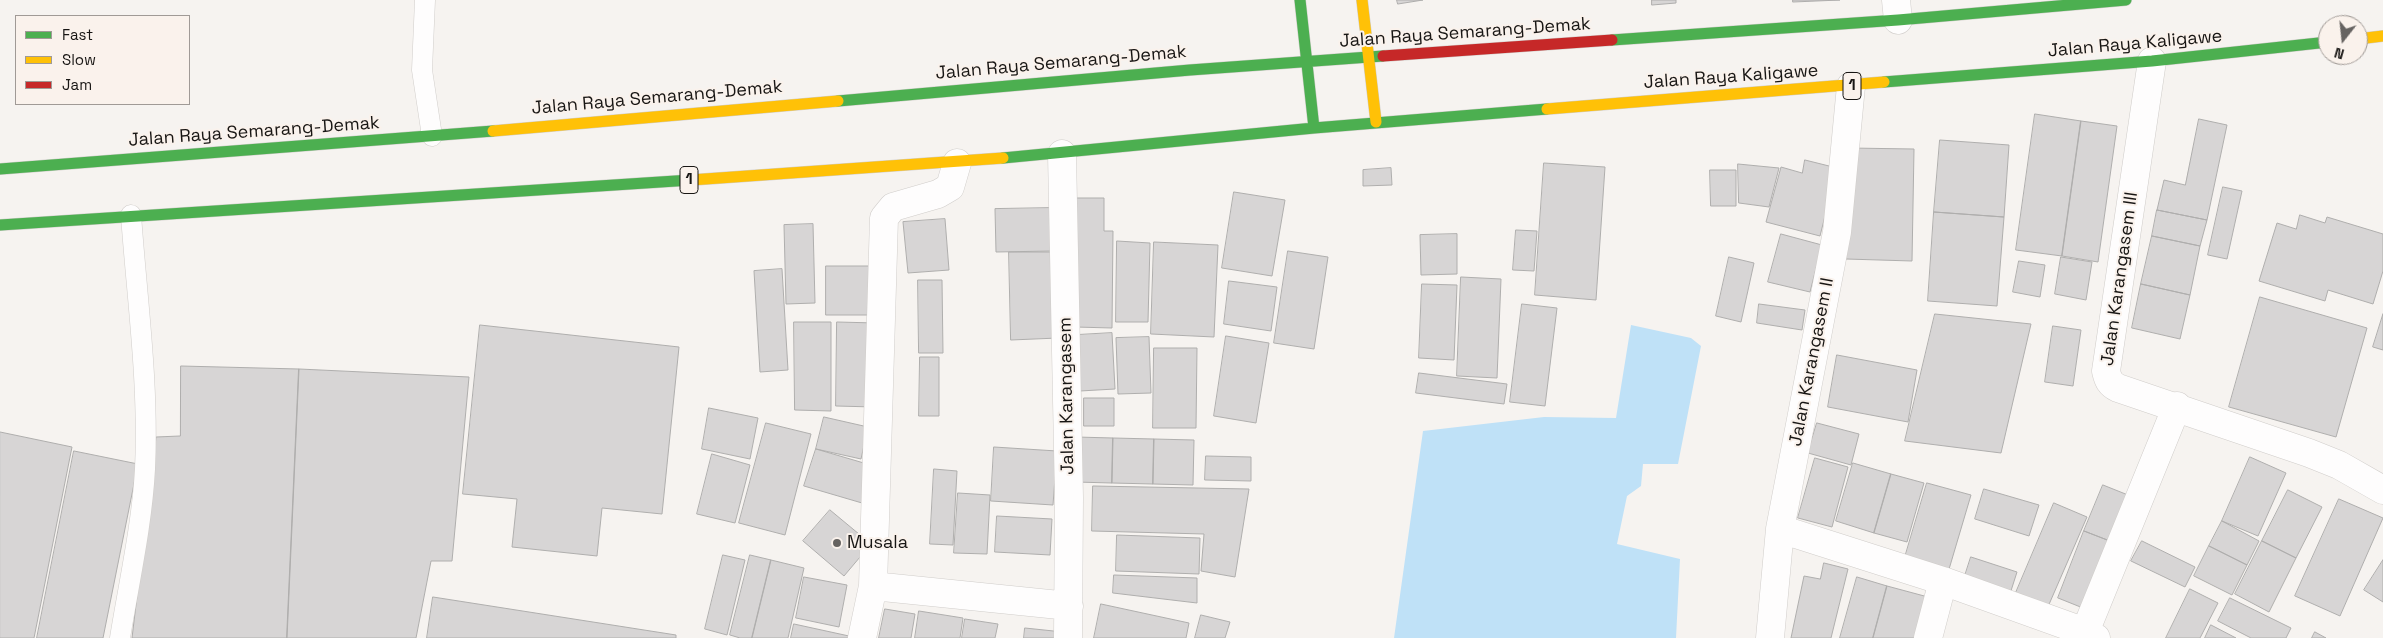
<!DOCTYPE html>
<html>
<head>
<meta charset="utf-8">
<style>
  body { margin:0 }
  #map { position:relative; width:2383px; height:638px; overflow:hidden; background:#f6f3f0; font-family:"Space Grotesk",sans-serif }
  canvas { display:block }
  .legend { position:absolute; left:15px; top:15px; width:175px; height:90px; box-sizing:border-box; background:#faf2ec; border:1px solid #a09a96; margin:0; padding:6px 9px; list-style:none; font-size:15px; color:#181614 }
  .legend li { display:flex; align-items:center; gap:10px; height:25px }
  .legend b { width:25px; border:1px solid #a09a96 }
  .north { position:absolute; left:2318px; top:15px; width:50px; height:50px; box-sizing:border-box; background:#faf2ec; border:1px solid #a09a96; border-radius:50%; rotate:196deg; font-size:14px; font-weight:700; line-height:20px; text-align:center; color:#181614 }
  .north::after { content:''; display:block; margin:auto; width:18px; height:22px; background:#666361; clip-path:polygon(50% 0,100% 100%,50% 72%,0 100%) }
</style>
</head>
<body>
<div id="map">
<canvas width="2383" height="638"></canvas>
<ul class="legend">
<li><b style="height:6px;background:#4caf50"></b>Fast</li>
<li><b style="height:6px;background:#ffc107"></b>Slow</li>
<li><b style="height:6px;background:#c62828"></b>Jam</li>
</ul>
<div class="north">N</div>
</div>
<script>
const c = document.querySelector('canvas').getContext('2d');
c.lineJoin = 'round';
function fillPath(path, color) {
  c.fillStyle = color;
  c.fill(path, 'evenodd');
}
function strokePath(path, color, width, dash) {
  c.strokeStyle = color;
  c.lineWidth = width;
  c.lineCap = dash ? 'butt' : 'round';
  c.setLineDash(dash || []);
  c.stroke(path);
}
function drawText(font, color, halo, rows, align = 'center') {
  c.font = font + ' "Space Grotesk",sans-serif';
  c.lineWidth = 4;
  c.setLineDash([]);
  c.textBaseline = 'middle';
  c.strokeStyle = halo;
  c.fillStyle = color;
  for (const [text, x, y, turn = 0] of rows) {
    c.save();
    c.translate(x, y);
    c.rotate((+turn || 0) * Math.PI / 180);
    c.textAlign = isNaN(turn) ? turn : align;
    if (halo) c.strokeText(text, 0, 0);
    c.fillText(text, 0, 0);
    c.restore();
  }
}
fillPath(new Path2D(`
  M1631,325L1691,338L1701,346L1678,464H1643L1641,486L1627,496L1617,544L1680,559L1676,638H1394L1423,431L1544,417L1616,418Z`), '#bfe1f7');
const building = new Path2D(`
  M1397,0H1423L1398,4Z
  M1652,0H1676V3L1652,5Z
  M1793,0H1840L1793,2Z
  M2035,114L2081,121L2062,256L2016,250Z
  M2199,119L2227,125L2207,220L2157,210L2164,180L2185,185Z
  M2081,121L2117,126L2098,262L2062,256Z
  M1940,140L2009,145L2004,217L1934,212Z
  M1849,148L1914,149L1912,261L1846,259Z
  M1805,160L1837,168L1820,236L1766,222L1781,167L1802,173Z
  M1544,163L1605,167L1596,300L1535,295Z
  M1738,164L1779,168L1769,207L1739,203Z
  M1391,168L1392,185L1363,186V170Z
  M1710,170H1736V206H1711Z
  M2223,187L2242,191L2227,259L2208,255Z
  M1234,192L1285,200L1272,276L1222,268Z
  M1076,198H1104V231H1113L1112,328L1075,327Z
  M1051,208L1052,251L996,252L995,209Z
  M2157,210L2207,220L2200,246L2152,236Z
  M1934,212L2004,217L1997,306L1928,301Z
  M2300,215L2325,223L2327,217L2383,234V271L2373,304L2328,290L2325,301L2259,281L2277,223L2296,229Z
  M945,219L949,270L908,273L903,222Z
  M813,224L815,303L786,304L784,225Z
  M1516,230L1537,231L1534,271L1513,270Z
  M1457,234V274L1421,275L1420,235Z
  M1781,234L1822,245L1810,292L1768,282Z
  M2152,236L2200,246L2190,295L2141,284Z
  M1117,241L1150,243L1148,322H1116Z
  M1154,242L1218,245L1214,337L1151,334Z
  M1288,251L1328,257L1314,349L1274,343Z
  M1009,252H1056L1058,338L1011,340Z
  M1729,257L1754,263L1741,322L1716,316Z
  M2061,257L2092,262L2086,300L2055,294Z
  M2019,261L2045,265L2040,297L2013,292Z
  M826,266H875V315H826Z
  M782,269L788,370L760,372L754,271Z
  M1461,277L1501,279L1497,378L1457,376Z
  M918,280H942L943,353H919Z
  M1229,281L1277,287L1271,331L1224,324Z
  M1422,284L1457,285L1454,360L1419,358Z
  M2141,284L2190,295L2180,339L2132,328Z
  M2260,297L2367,328L2336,437L2229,407Z
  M1522,304L1557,308L1545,406L1510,402Z
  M1759,304L1805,310L1802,330L1757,323Z
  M1935,314L2031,324L2001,453L1905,441Z
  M2383,314V350L2373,347Z
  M794,322H831V411L795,410Z
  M837,322L876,323L874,407L836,406Z
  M480,325L679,347L662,514L602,508L597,556L512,547L517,499L463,494Z
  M2053,326L2081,330L2073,386L2045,382Z
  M1112,333L1115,389L1080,391L1077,335Z
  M1226,336L1269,343L1256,423L1214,416Z
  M1149,337L1151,393L1118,394L1116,338Z
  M1154,348H1197L1196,428H1153Z
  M1837,355L1917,370L1908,422L1828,407Z
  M920,357H939V416H919Z
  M181,366L299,369L287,638H132L156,437L180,436Z
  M299,369L469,377L452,561H431L416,638H287Z
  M1419,373L1507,384L1504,404L1416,393Z
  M1084,398H1114V426H1084Z
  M709,408L758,418L750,459L702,449Z
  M824,417L868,427L861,459L816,449Z
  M766,423L811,434L785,535L739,523Z
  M1817,423L1859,434L1851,465L1808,453Z
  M0,432L72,447L34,638H0Z
  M1076,437L1113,438L1112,483L1075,482Z
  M1113,438L1154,439L1153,484L1112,483Z
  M1154,439L1194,440L1193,485L1153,484Z
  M994,447L1057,451L1053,505L991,501Z
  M816,449L874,466L862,503L804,486Z
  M74,451L138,464L103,638H37Z
  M712,454L750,465L735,523L697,514Z
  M1206,456L1251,457V481L1205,480Z
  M2250,457L2286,473L2258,536L2222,521Z
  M1815,458L1848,467L1832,527L1798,518Z
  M1853,463L1891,474L1874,533L1836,521Z
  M934,469L957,471L953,545L930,544Z
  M1891,474L1924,483L1907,542L1874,533Z
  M1927,483L1971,495L1947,576L1903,564Z
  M2103,485L2133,497L2115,543L2084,531Z
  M1093,486L1249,489L1235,577L1201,571L1204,534L1092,531Z
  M1984,489L2039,505L2029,536L1975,519Z
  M2288,490L2322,507L2296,558L2262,541Z
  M958,493L990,495L987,554L954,553Z
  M2339,499L2383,518L2340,616L2295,596Z
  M2054,503L2087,517L2047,609L2015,595Z
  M830,510L871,544L844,576L803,541Z
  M997,516L1052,519L1050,555L995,552Z
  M2222,521L2259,541L2247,565L2209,546Z
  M2084,531L2115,543L2088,610L2058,598Z
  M1117,535L1200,538L1199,574L1116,571Z
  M2142,541L2195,567L2185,587L2131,561Z
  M2262,541L2296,558L2269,612L2235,594Z
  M2209,546L2247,565L2232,595L2194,576Z
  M723,555L745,560L727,635L705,629Z
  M750,555L771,560L752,638H740L730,635Z
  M1971,557L2017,572L2009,597L1963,582Z
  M771,560L804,568L788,638H752Z
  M2383,560V602L2364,590Z
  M1824,563L1848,569L1831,638H1791L1804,576L1820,579Z
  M1114,575L1197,578V603L1113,593Z
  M804,577L847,585L839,627L796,618Z
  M1857,577L1887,586L1873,638H1840Z
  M1887,586L1928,597L1917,638H1873Z
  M2190,589L2218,603L2200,638H2166Z
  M433,597L676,635V638H427Z
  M2230,598L2291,628L2286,638H2251L2218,621Z
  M1101,604L1189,623L1186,638H1094Z
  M885,609L915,614L911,638H879Z
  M919,611L963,618L960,638H915Z
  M1201,615L1230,622L1225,638H1195Z
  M965,619L998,624L995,638H962Z
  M794,624L849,636V638H791Z
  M2211,625L2236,638H2205Z
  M1025,628L1063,632L1062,638H1024Z
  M2315,632L2326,638H2312Z`);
fillPath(building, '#d7d5d5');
strokePath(building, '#afaead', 1);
const lane = new Path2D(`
  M425,0L422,70L432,136
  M120,638C129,582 142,525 145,469C149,384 137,299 131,215`);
const street = new Path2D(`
  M1896,0L1898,20
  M2152,61L2106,371C2108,380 2110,384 2118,388L2309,453L2339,465L2383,490
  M1062,154L1069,498L1068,638
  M1780,529L1943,581L2085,632L2096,638
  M873,586L1069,606
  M2085,632L2177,406
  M862,638L873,586L884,218L893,207L938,194L950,187L957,163
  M1770,638L1780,529L1837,232L1851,86
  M1928,638L1943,581`);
const fast = new Path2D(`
  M1300,0L1314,128
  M1612,40L1898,20L2126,0
  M1884,82L2152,61L2328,42
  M838,101L1190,70L1383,56
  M1003,158L1314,128L1547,109
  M0,169L493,131
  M0,225L691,180`);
const slow = new Path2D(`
  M1362,0L1376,122
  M2358,39L2383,36
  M1547,109L1884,82
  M493,131L838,101
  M691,180L1003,158`);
const jam = new Path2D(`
  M1383,56L1612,40`);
strokePath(lane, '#d0cdca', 21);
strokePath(street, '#d0cdca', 29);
strokePath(fast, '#d0cdca', 12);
strokePath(slow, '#d0cdca', 12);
strokePath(jam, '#d0cdca', 12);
strokePath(lane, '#fefdfd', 20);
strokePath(street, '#fefdfd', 28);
strokePath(fast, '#4caf50', 11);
strokePath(slow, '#ffc107', 11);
strokePath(jam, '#c62828', 11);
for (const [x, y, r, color] of [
  [837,543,5,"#666361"]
]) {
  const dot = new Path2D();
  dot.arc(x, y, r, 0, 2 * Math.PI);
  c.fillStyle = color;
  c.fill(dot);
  strokePath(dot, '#faf2ec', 2);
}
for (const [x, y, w] of [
  [1852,86,18],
  [689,180,18]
]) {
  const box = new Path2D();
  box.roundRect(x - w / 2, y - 13.5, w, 27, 4);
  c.fillStyle = '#faf2ec';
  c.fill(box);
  strokePath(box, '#181614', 1);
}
drawText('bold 16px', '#181614', null, [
  ["1",1852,86],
  ["1",689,180]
]);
drawText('18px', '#181614', '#faf2ec', [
  ["Jalan Raya Semarang-Demak",1465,33,-4],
  ["Jalan Raya Kaligawe",2135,44,-5],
  ["Jalan Raya Semarang-Demak",1061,63,-5],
  ["Jalan Raya Kaligawe",1731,77,-4],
  ["Jalan Raya Semarang-Demak",657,98,-5],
  ["Jalan Raya Semarang-Demak",254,132,-4],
  ["Jalan Karangasem III",2120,279,-82],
  ["Jalan Karangasem II",1812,362,-79],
  ["Jalan Karangasem",1067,396,-91]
]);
drawText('18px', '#181614', '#faf2ec', [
  ["Musala",847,543]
], 'left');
</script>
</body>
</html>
